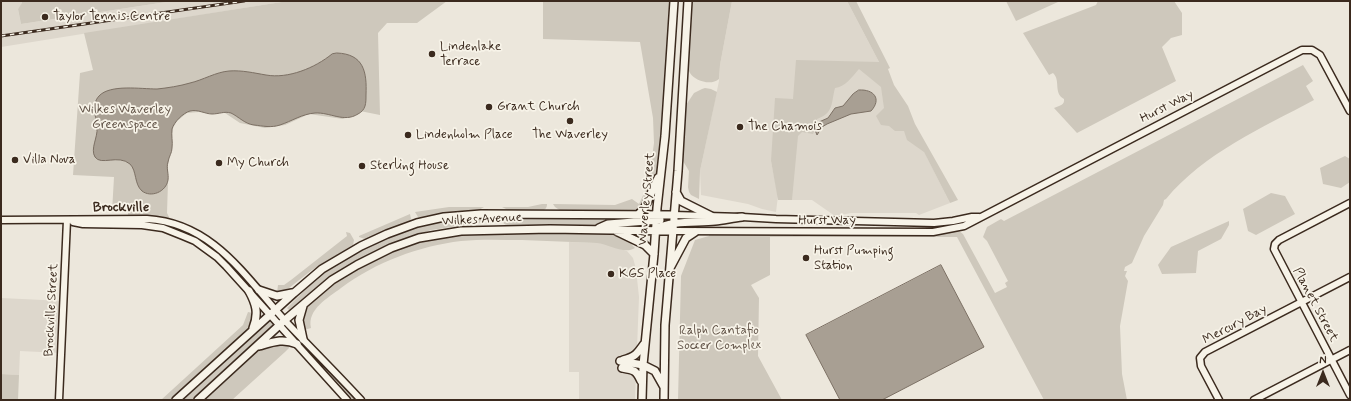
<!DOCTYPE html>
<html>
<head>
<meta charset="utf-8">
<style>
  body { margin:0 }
  #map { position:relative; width:1351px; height:401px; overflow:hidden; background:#ece7dc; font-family:Mynerve,sans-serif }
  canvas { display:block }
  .frame { position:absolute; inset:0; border:2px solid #3b2a1e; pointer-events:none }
  .north { position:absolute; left:1303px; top:353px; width:40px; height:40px; -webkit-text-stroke:3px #f7f3e8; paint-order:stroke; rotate:0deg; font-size:11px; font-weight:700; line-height:16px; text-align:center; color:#3b2a1e }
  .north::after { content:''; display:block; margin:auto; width:14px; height:18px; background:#3b2a1e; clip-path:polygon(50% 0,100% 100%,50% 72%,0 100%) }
</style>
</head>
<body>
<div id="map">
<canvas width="1351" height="401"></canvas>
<div class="frame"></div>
<div class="north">N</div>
</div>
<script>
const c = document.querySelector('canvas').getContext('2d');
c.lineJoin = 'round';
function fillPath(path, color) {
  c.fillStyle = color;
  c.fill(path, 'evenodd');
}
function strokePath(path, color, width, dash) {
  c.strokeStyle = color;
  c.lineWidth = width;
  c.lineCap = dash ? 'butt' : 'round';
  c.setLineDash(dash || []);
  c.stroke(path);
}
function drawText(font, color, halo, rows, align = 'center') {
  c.font = font + ' Mynerve,sans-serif';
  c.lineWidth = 3.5;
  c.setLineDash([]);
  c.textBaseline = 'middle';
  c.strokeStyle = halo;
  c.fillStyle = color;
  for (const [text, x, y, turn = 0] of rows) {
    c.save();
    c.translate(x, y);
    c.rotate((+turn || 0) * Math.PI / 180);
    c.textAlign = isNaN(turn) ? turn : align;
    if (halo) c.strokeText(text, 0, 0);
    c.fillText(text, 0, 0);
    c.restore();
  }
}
fillPath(new Path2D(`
  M1,1H22L23,3L18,9L21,24L173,1H288L1,47Z
  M732,1H847L879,62L950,203L919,215L916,213H851L835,216L812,200H792L793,100L771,161L778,196L776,212L762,209L748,204L701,195L700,171L719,81L720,65Z
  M569,242L603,243L627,251L633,258L636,269L639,297L635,400H579V372H569Z
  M1,298L64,301L61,353L20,351L19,375L1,374Z`), '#ddd7cc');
fillPath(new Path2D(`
  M22,1H173L21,24L18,9L22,3Z
  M288,1H447L417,23H387L378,33L380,115L360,111L343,119L309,114L285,125L265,128L240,123L225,113L212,114L199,112L187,113L177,121L173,128L171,147L168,165V175L164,187L168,182L167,213L172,223L128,219V212H112L114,177L73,175L80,73L93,70L84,33Z
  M543,1H678L671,102L664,182C662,190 658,201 650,206C637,215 580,211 561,211L555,207L553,204L615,205L632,199L639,204L648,185L654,143L653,118L640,42L543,39Z
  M690,1H732L720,65L719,79C711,86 695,81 690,73C688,70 688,67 687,63Z
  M847,1H856L890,68L888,69L894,85L908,106L915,124L958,200L950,203L924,152L907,140L904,131H895L889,126L881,125L876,116L884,108L881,87L859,69C852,77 845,87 835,88C831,103 834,113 817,119C814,124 816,129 813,134L802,132L798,136L792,200H778L771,161L775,98L793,99L796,60L879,62Z
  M1006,1H1057L1058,2L1016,21Z
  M1098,1H1174L1182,13V35L1171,38L1162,47L1176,81L1077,133L1054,108C1059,106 1065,105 1064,99C1053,93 1061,80 1053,73L1049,75L1023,33L1096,5Z
  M1303,65L1313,81L1306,86L1314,100C1262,128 1204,153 1166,199L1164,200L1163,205L1144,236L1132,263L1125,267L1124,271H1127L1125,276L1128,281L1120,326L1122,374L1127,400H1044L957,237H770V275L751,285L759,298L758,356L782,400H678L681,276L695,240L709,236V234L931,235L959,231L963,234L995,293L1007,287L1005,283L1008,281L987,241L983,237L987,227L1001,219L1004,221Z
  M705,88L711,89L717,92L700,171L699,199L691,195L689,192L688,187L689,171L683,161L686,105L694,93L702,89Z
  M1345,156L1350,159V182L1341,188L1323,184L1320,168Z
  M1271,193L1285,196L1295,214L1256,235L1248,231L1243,209Z
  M542,204H547C547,208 545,210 541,211L508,210L502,207H528Z
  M449,207H484L479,210L453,213L423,218L418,217L415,212Z
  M410,214L411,219L408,223L365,239L359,237V236Z
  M486,217V220L479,223L431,230L381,248L348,266L332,276L290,311L287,308L321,274L331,267L381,239L422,225L463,218Z
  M499,217L651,218V225H506L499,220Z
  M1229,221V225L1221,239L1198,251L1196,273L1162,274L1158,265L1171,247Z
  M176,224L205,237L259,290L249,291L206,249L172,232Z
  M346,232L350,233L354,240L353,245L312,270L289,288L277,293L278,285H284L291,280L347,236Z
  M472,232L608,233L616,235L631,241L632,245L635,248C624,255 609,244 597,243C572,242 547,241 522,240C502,240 481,239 461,241C419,246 376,262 341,288C328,298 307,309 311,328L304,330C302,323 302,314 306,307C310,302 315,298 320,295C348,270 384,250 421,241C438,237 456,235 472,232Z
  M248,312L257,314L253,329L270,315L279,326L258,345L291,341L289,348L285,352L232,400H161L243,325Z
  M329,365L361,400H347L322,372Z
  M1,374L19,375L18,400H1Z`), '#cec8bc');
const water = new Path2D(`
  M337,53C364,54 367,72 366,95C366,103 366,110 358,114C344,123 330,112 315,113C302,114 292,121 280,125C271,128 263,126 254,125C245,124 239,117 231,113C224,111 219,114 212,114C205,114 198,109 190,111C183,113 174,122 172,129C171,135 173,142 172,148C172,153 169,156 168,162C166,168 169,174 168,180C166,192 151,198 142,191C134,184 137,171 130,164C118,154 101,166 95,157C90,149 98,137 97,128C97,117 90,106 99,96C110,84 141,89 157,89C167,88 180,86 190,83C203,80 216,72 229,71C242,70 254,73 266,75C288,79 315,68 332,54Z
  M859,90C874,89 882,99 871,111L851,114L827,124L822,127L817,135L815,130L819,122L828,118L835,108L843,106L853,94Z
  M941,265L984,347L882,400H840L806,335Z`);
fillPath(water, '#a89f93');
strokePath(water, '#7c7064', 1);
const minor = new Path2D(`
  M1350,203L1279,240L1275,244L1274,249L1350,395
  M673,215L742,217L776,219L934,223L953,221L972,217H979
  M1,220L147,219C215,223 247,280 289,325C313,350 337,374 361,400
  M73,222L83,224L142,225L163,228L183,236L195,241L217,257L226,266L347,400
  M672,231L933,232L964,226L1302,50H1312L1320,55L1350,111
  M59,400L67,220
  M1219,400L1201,366L1200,358L1205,352L1350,277
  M1254,400L1350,350`);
const major = new Path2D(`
  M676,192L681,201L711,216
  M638,215L645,207L658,178
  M599,228L608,224L660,220
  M657,229C671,220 698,223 715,221C724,220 733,218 742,217
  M616,231L645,245L654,254
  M670,268L686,238L695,232
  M259,290L277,296L292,293
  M249,291C256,304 259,313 253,328
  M303,306L299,320L303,339
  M259,346C273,342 283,338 297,344
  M623,360C635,357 637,354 644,344
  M620,361L643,365L655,371L664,387
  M622,368C634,370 636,370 641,381
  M176,400L294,293L322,269L361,246L387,234L417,223L444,217L481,214L673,215
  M198,400L285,320L332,280L357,265L391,248L419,238L461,231L550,229L672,231
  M642,400L643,365L654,254L657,208L665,136L674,1
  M664,400L665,325L678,171L688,1`);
strokePath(minor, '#3b2a1e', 9);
strokePath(major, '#3b2a1e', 10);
strokePath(minor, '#f7f3e8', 6);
strokePath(major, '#f7f3e8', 7);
const rail = new Path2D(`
  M1,36L244,1`);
strokePath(rail, '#3b2a1e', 3);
strokePath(rail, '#f7f3e8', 1.5, [4.5]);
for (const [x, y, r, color] of [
  [45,17,4,"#3b2a1e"],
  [432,54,4,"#3b2a1e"],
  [489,107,4,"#3b2a1e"],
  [570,121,4,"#3b2a1e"],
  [740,127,4,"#3b2a1e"],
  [408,135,4,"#3b2a1e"],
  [15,160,4,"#3b2a1e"],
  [219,163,4,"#3b2a1e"],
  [362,166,4,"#3b2a1e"],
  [806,258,4,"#3b2a1e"],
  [611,274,4,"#3b2a1e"]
]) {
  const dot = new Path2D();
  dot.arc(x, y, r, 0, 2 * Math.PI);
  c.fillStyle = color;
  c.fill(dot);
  strokePath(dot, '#f7f3e8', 1.5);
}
drawText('13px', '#3b2a1e', '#f7f3e8', [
  ["Taylor Tennis Centre",53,17],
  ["Lindenlake",440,47],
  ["Terrace",440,62],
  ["Grant Church",497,107],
  ["The Chamois",748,127],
  ["Lindenholm Place",416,135],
  ["The Waverley",570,135,"center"],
  ["Villa Nova",23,160],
  ["My Church",227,163],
  ["Sterling House",370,166],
  ["Hurst Pumping",814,251],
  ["Station",814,266],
  ["KGS Place",619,274]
], 'left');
drawText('13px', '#3b2a1e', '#f7f3e8', [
  ["Hurst Way",1167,107,-27],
  ["Waverley Street",647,199,-85],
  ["Wilkes Avenue",482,220,-3],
  ["Hurst Way",827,221],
  ["Planet Street",1315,305,62],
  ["Brockville Street",52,310,-87],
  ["Mercury Bay",1235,325,-28]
]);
drawText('13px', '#605246', '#f7f3e8', [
  ["Wilkes Waverley",125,110],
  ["Greenspace",125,125],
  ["Ralph Cantafio",719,331],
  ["Soccer Complex",719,346]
]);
drawText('bold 14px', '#3b2a1e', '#f7f3e8', [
  ["Brockville",121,208]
]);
</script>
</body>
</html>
